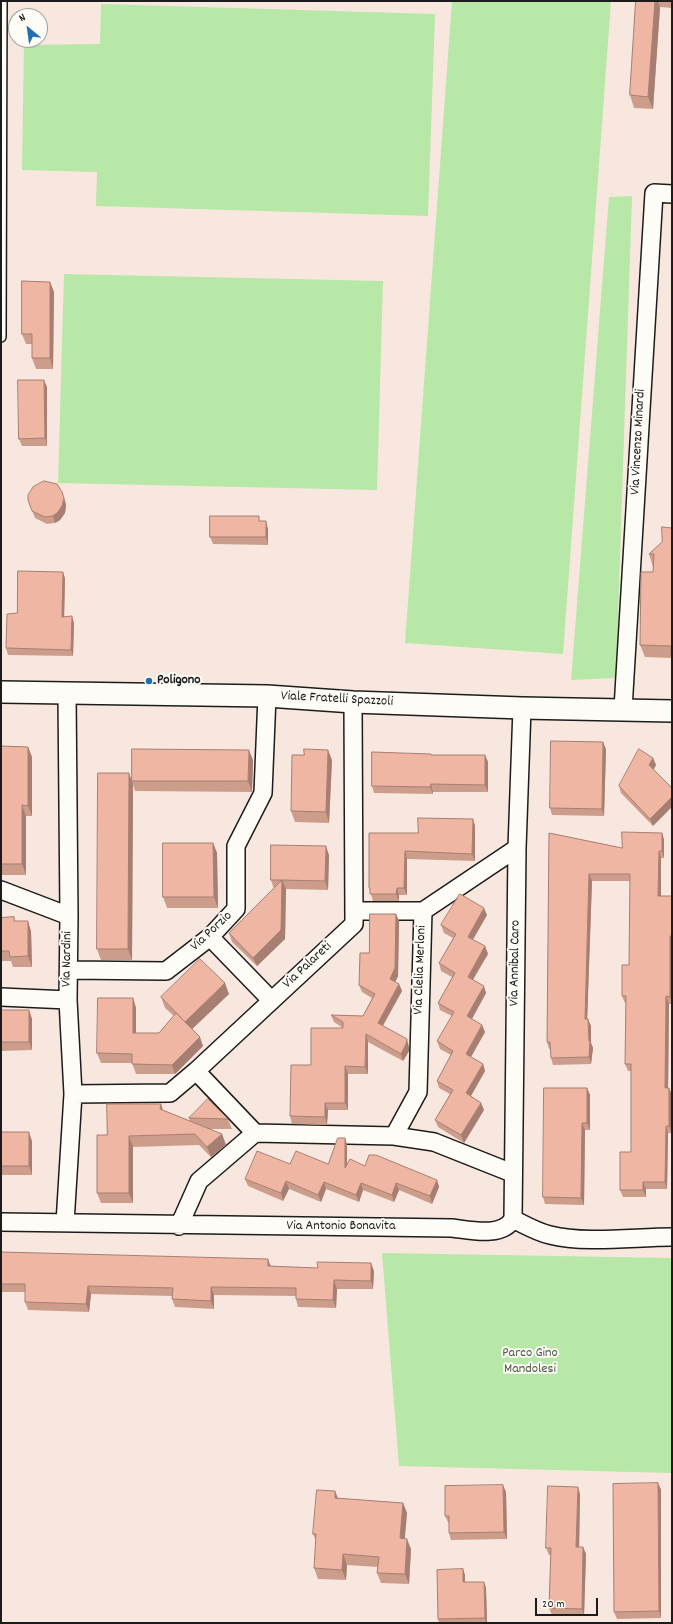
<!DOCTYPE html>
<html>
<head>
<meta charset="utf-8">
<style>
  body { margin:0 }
  #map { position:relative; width:673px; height:1624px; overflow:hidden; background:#f8e7de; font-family:Dekko,sans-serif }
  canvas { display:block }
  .frame { position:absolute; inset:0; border:2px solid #1c1c1c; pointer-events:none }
  .north { position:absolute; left:8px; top:8px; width:40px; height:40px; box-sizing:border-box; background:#fdfcf7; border:1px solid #a3a29f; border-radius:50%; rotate:331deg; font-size:11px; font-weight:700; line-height:16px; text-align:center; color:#1c1c1c }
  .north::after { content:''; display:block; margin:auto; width:14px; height:18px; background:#1f6fb2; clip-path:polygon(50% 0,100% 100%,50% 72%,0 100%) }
  .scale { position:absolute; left:535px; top:1598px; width:63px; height:18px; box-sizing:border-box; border:2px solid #1c1c1c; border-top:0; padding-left:5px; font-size:12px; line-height:14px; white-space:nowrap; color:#1c1c1c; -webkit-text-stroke:3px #fdfcf7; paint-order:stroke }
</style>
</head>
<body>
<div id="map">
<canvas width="673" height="1624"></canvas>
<div class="frame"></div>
<div class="north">N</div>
<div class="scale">20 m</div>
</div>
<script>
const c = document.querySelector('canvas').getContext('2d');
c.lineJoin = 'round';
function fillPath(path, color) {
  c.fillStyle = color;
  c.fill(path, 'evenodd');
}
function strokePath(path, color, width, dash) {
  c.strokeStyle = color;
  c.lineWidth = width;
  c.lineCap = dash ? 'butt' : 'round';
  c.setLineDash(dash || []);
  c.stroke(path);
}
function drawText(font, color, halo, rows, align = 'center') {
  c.font = font + ' Dekko,sans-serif';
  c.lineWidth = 4;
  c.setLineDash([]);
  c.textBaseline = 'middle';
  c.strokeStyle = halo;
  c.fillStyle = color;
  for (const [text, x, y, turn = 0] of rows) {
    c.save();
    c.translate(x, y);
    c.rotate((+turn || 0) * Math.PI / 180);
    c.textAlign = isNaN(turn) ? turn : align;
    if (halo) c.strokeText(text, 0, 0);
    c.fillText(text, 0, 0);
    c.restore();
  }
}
fillPath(new Path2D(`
  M452,1H611L563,654L405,643Z
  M101,4L435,14L428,216L96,206L97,172L22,170L24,45L100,44Z
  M632,196L616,678L571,680L609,197Z
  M64,274L383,281L377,490L58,483Z
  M382,1253L672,1258V1473L399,1466Z`), '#b7e8a8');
const service = new Path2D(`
  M1,337L2,1`);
const minor = new Path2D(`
  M623,709L654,193L672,194
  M1,890L69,916
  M355,911H423
  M423,911L517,848
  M210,937L271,1000
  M69,970L166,971L210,937L236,909V846L263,793L267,696
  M1,997L68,1000
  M196,1071L255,1133
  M73,1094L170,1093L196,1071L354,924L353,702
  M394,1136L418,1092L423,911
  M513,1219L517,848L522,708
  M513,1219C525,1225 537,1232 550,1235C585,1244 635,1237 672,1237
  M1,1222L452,1228C470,1230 502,1238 513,1219
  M65,1223L73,1094L68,1000L69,916L67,694
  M179,1226L199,1181L255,1133L394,1136L434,1142L512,1173`);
const tertiary = new Path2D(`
  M1,692L267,696L353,702L522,708L672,711`);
strokePath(service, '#1c1c1c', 12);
strokePath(minor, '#1c1c1c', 20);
strokePath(tertiary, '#1c1c1c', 24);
strokePath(service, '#fdfcf7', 9);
strokePath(minor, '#fdfcf7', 17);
strokePath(tertiary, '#fdfcf7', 21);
fillPath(new Path2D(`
  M636,1H672V8L660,7L653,109L634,108L630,95Z
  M50,282L54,292L53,369H36L32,358V344H26L22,334Z
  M47,387V446H22L19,439Z
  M65,499L66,505L65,513L60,520L55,523L47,524L35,518L28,500Z
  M261,521L268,529V545L213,544L210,537Z
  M672,528V659L671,658L645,657L640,645L653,572V567L649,554L662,542Z
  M65,578L64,617L74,623L73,656L8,655L6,648L17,613Z
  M1,746L28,747L32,757V816H26V875H1Z
  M606,749L604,816L552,815L550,808Z
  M432,755H485L488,762V792H433V794L374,793L372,786Z
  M653,758L656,765L654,769L653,826L621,793L619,786Z
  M253,760L252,792L135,791L133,784L132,960H101L97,949L132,780Z
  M332,760L329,823L295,822L291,811Z
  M473,819L475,826V861L407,859V895H399V901H373L369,888L418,833Z
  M549,833L622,848L662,833L664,840V858H661V896H672V1004H669L668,1088H669L672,1095V1133H668L667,1189H646V1197H623L620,1190L631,1152V1071H628L625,1064L626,1003H625L622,996L629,965L630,881H592L587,1019L591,1026V1043L593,1048L591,1064L553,1065L551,1058V1049H549L547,1042Z
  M213,843L217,853L218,908H167L163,897Z
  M329,855L328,890L286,889L285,939L257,966L232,942L229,933L274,889L271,880Z
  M396,914L399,921L398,976L395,982L399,984L402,991L383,1026L409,1047V1051L403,1061L368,1042V1074H348V1110H328L327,1125L292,1124L290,1116L311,1065L343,1028L334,1022L331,1015L363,1016L372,998L362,992L359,985L369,953Z
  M487,915L473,940L485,946L488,954L473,980L486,993L472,1019L482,1025L485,1032L471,1057L483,1064L485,1071L471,1096L481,1103L484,1110L464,1143L438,1127L435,1120L450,1094L439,1088L437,1081L451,1055L440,1049L437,1041L452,1016L440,1010L438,1003L452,977L441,971L439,963L453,938L444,933L441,925Z
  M14,917L15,921L31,931L32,967H13L11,961H1V918Z
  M229,994L192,1029L203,1046L175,1074H136L132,1063H101L97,1053L133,998L136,1008V1033H159L174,1016L165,1008L161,997Z
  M1,1010H29L32,1019V1050L1,1051Z
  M587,1088L590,1095V1130H585L584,1205L545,1204L543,1197Z
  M161,1104L163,1110L190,1121L189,1118L228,1119L232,1129H209L222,1134L226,1145L211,1157L199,1145L133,1147V1203H101L97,1193L107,1135Z
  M1,1132L32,1141V1175H1Z
  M345,1138L347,1145V1164L365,1166L437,1180L439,1187L432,1204L399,1190L394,1202L363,1190L359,1202L326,1189L321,1202L289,1189L283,1201L248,1186L245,1179L290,1164H328Z
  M1,1252L270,1266L374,1271L373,1289H337L336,1308L298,1307L296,1299V1296L214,1295V1309L175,1307L172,1299V1296L91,1294L89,1312L28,1310L25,1302V1292H1Z
  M658,1483L661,1490V1618L617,1619L614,1612Z
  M335,1491L338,1498L403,1503L407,1513L404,1538L411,1549L409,1584L381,1583L377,1573L378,1567L347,1565L346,1580L318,1579L314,1568L316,1541L313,1534Z
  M506,1492L507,1539L451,1540L449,1533V1524L445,1516Z
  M580,1494L579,1547H583L586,1554L584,1616L552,1615L549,1608L551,1555H549L546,1548Z
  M463,1569L465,1575V1582H484L486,1588L487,1623H439L438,1619Z`), '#cd9d8c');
fillPath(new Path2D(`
  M655,1H658L660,7L653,109L648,97Z
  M50,282L54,292L53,369L50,358Z
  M44,380L47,387V446L45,438Z
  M62,492L66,505L65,513L60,520L55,523L53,516Z
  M266,521L268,529V545L266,537Z
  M63,572L65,578L64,624L62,617Z
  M72,616L74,623L73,656L71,650Z
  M603,742L606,749L604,816L602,809Z
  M28,747L32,757V816L28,806Z
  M249,750L253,760L252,792L248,781Z
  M328,750L332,760L329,823L326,812Z
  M485,755L488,762V792L485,785Z
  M653,758L656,765L652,772L649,765Z
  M129,773L133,784L132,960L128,949Z
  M431,784L433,792V794L430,787Z
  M672,797V807L653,826L650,819Z
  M22,805L26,816V875L22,864Z
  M473,819L475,826V861L472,854Z
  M662,833L664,840V858L662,851Z
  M213,843L217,853L218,908L214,897Z
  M326,846L329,855L328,890L325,881Z
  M405,851L407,859V895L404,888Z
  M659,851L661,858V903L658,896Z
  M589,874L592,881L587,1026L585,1019Z
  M282,880L286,889L285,939L257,966L253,958Z
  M397,888L399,895V901L396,894Z
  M484,908L487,915L470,944L468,937Z
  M396,914L399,921L398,976L393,987L390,979Z
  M28,921L31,931L32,967L28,956Z
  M670,936L672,943V1003L670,997Z
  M485,946L488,954L470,984L468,977Z
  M225,983L229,994L189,1032L185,1022Z
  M399,984L402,991L380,1030L378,1023Z
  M484,986L486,993L469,1024L467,1016Z
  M666,996L669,1004L668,1095L665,1088Z
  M133,998L136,1008V1042L133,1033Z
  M29,1010L32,1019V1050L29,1042Z
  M588,1019L591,1026V1043L593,1048L591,1064L589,1057Z
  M482,1025L485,1032L468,1062L466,1054Z
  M366,1034L368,1042V1074L365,1067Z
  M200,1037L203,1046L175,1074L172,1065Z
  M407,1039L409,1047V1051L403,1061L401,1054Z
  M483,1064L485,1071L468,1101L466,1093Z
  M345,1066L348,1074V1110L345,1103Z
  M587,1088L590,1095V1130L587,1123Z
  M669,1088L672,1095V1133L669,1126Z
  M325,1103L328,1110L327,1125L325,1117Z
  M481,1103L484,1110L464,1143L461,1135Z
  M161,1104L164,1115L160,1109Z
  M582,1123L585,1130L584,1205L581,1198Z
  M666,1126L668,1133L667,1189L665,1182Z
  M29,1132L32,1141V1175L29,1166Z
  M222,1134L226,1145L211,1157L207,1147Z
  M129,1136L133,1147V1203L129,1193Z
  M345,1138L347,1145V1176L345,1168Z
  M437,1180L439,1187L432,1204L430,1196Z
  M286,1181L289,1189L283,1201L281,1193Z
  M324,1182L326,1189L321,1202L318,1195Z
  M643,1182L646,1189V1197L643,1190Z
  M361,1183L363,1190L359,1202L356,1195Z
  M396,1183L399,1190L394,1202L392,1195Z
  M268,1259L271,1267L268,1266Z
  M371,1263L374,1271L373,1289L371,1281Z
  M334,1280L337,1289L336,1308L333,1300Z
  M88,1286L91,1294L89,1312L86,1304Z
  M211,1287L214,1295V1309L211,1301Z
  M658,1483L661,1490V1618L659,1611Z
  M503,1485L506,1492L507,1539L504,1532Z
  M578,1487L580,1494L579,1554L576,1547Z
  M335,1491L339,1502L335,1498Z
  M403,1503L407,1513L404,1549L400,1538Z
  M407,1539L411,1549L409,1584L405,1574Z
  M583,1547L586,1554L584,1616L582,1609Z
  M343,1554L347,1565L346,1580L342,1570Z
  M463,1569L465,1575V1589L463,1582Z
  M484,1582L486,1588L487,1623H486L485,1618Z`), '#a77f72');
const building = new Path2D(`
  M636,1H655L648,97L630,95Z
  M22,281L50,282V358H32V334H22Z
  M18,380H44L45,438L19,439Z
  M44,481L57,484L62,492L64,498L62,506L58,512L53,516L45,517L32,511L28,500V495L33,487Z
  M210,516H259V521H266V537H210Z
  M662,527L672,528V656H671V646L640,645L641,572H653L654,554H649L662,542Z
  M18,571L63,572L62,617L72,616L71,650L6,648L7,614L17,613Z
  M551,741L603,742L602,809L550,808Z
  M1,746L28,747V806L22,805V864H1Z
  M132,749L249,750L248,781H132Z
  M304,749L328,750L326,812L291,811L292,755H304Z
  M639,749L653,758L649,765L672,788V797L650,819L619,786Z
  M372,752L431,754V755H485V785L431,784L430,787L372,786Z
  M98,773H129L128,949H97Z
  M418,818L473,819L472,854L405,851L404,888H397L396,894H370V888H369V833H418Z
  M622,832L662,833V851H659L658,896H672V936H670V997L666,996L665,1088H669V1126H666L665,1182H643V1190H620V1152H631V1064H625L626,996H622V965H629L630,874H589L585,1019H588L589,1041H590L589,1057L551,1058L550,1042H547L549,833L622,848Z
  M163,843H213L214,897H163Z
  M271,845L326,846L325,881L282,880L281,930L253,958L229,933L282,880H271Z
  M460,894L484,908L468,937L485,946L468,977L484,986L467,1016L482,1025L466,1054L483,1064L466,1093L481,1103L461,1135L435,1120L453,1090L437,1081L453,1051L437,1041L454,1012L438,1003L455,973L439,963L456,934L441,925Z
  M370,914H396L395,968L390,979L399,984L378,1023L407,1039L406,1044L401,1054L366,1034L365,1067L345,1066V1103H325V1117L290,1116L291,1065H311V1028H343V1022L331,1015L363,1016L375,994L359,985L360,953H369Z
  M14,917V921H28V956L10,957L9,951H1V918Z
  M200,959L225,983L185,1022L161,997Z
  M98,998H133V1033H159L176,1013L200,1037L172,1065L132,1064V1054L97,1053Z
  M1,1010H29V1042H1Z
  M544,1088H587V1123H582L581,1198L543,1197Z
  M208,1099L228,1119L189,1118Z
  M107,1104H161L160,1109L222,1134L207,1147L195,1134L129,1136V1193H97V1135H107Z
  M1,1132H29V1166H1Z
  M338,1138H345V1168L350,1159L365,1166L369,1155H376L437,1180L430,1196L396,1183L392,1195L361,1183L356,1195L324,1182L318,1195L286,1181L281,1193L245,1179L257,1151L290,1164L296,1151L328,1164Z
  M1,1252L268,1259V1266L318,1268L317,1262L371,1263V1281L334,1280L333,1300L296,1299V1288L211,1287V1301L172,1299L173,1288L88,1286L86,1304L25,1302V1284H1Z
  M658,1483L659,1611L614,1612L613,1484Z
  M503,1485L504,1532L449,1533V1516H445V1486Z
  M548,1486L578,1487L576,1547H583L582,1609L549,1608L551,1548H546Z
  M317,1490L335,1491V1498L403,1503L400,1538L407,1539L405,1574L377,1573L379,1557L343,1554L342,1570L314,1568L316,1534H313Z
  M463,1569V1582H484L485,1618L438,1619L437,1570Z`);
fillPath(building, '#eeb6a3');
strokePath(building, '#a77f72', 1);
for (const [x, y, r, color] of [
  [149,681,4,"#1f6fb2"]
]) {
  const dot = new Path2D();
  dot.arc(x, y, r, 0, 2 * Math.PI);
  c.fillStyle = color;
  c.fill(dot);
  strokePath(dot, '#fdfcf7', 1.5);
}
drawText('14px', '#1c1c1c', '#fdfcf7', [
  ["Via Vincenzo Minardi",639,442,-87],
  ["Viale Fratelli Spazzoli",337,700,3],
  ["Via Porzio",212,932,-43],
  ["Via Nardini",68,959,-89],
  ["Via Annibal Caro",516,963,-89],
  ["Via Palareti",308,966,-43],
  ["Via Clelia Merloni",421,970,-88],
  ["Via Antonio Bonavita",341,1227]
]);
drawText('bold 14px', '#1c1c1c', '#fdfcf7', [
  ["Poligono",157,681]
], 'left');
drawText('14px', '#4a5946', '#fdfcf7', [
  ["Parco Gino",530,1354],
  ["Mandolesi",530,1370]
]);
</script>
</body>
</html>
